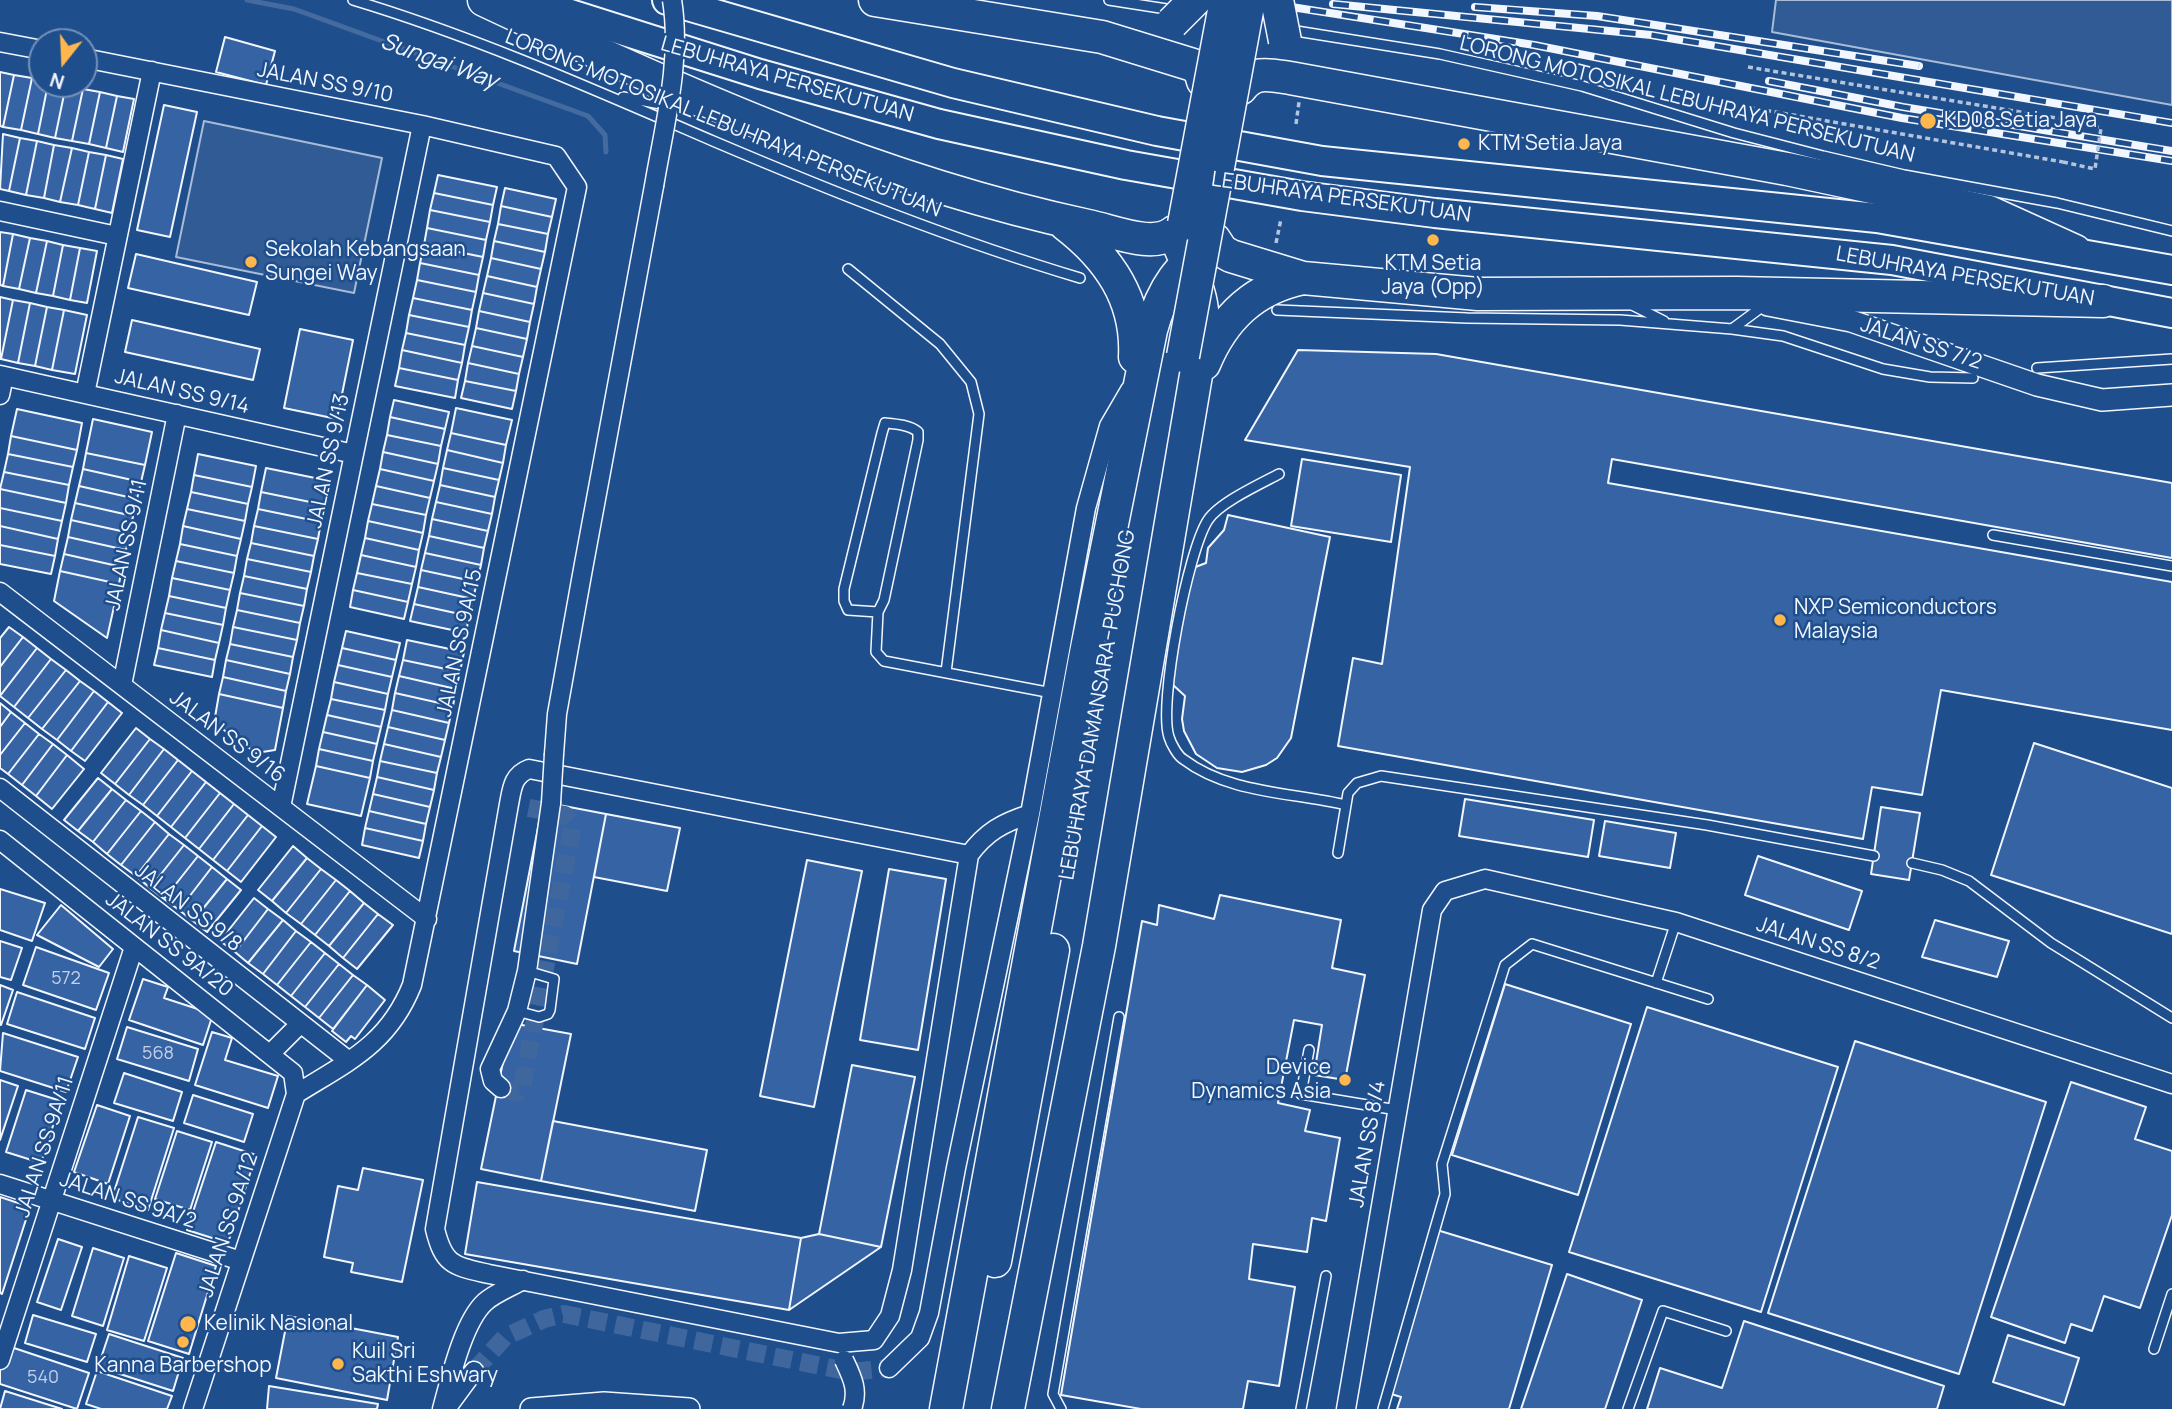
<!DOCTYPE html>
<html>
<head>
<meta charset="utf-8">
<style>
  body { margin:0 }
  #map { position:relative; width:2172px; height:1409px; overflow:hidden; background:#1f4e8c; font-family:Manrope,sans-serif }
  canvas { display:block }
  .north { position:absolute; left:28px; top:28px; width:70px; height:70px; box-sizing:border-box; background:#1f4e8c; border:2px solid #7391ba; border-radius:50%; rotate:198deg; font-size:19px; font-weight:700; line-height:28px; text-align:center; color:#f2f6ff }
  .north::after { content:''; display:block; margin:auto; width:24px; height:32px; background:#ffb74d; clip-path:polygon(50% 0,100% 100%,50% 72%,0 100%) }
</style>
</head>
<body>
<div id="map">
<canvas width="2172" height="1409"></canvas>
<div class="north">N</div>
</div>
<script>
const c = document.querySelector('canvas').getContext('2d');
c.lineJoin = 'round';
function fillPath(path, color) {
  c.fillStyle = color;
  c.fill(path, 'evenodd');
}
function strokePath(path, color, width, dash) {
  c.strokeStyle = color;
  c.lineWidth = width;
  c.lineCap = dash ? 'butt' : 'round';
  c.setLineDash(dash || []);
  c.stroke(path);
}
function drawText(font, color, halo, rows, align = 'center') {
  c.font = font + ' Manrope,sans-serif';
  c.lineWidth = 5;
  c.setLineDash([]);
  c.textBaseline = 'middle';
  c.strokeStyle = halo;
  c.fillStyle = color;
  for (const [text, x, y, turn = 0] of rows) {
    c.save();
    c.translate(x, y);
    c.rotate((+turn || 0) * Math.PI / 180);
    c.textAlign = isNaN(turn) ? turn : align;
    if (halo) c.strokeText(text, 0, 0);
    c.fillText(text, 0, 0);
    c.restore();
  }
}
const built = new Path2D(`
  M1776,0H2172V105L1772,32Z
  M204,121L382,158L354,293L176,257Z`);
fillPath(built, '#305b95');
strokePath(built, '#a8bbd7', 2);
strokePath(new Path2D(`
  M247,0L294,9L588,116L605,135L606,152`), '#446ba0', 5);
const building = new Path2D(`
  M225,37L275,51L266,85L216,72Z
  M0,72L14,75L3,127L0,126Z
  M14,75L32,78L21,130L3,127Z
  M32,78L48,84L38,134L21,130Z
  M48,84L66,85L55,138L38,134Z
  M66,85L83,89L72,141L55,138Z
  M83,89L100,92L89,144L72,141Z
  M100,92L117,96L106,148L89,144Z
  M117,96L134,99L123,152L106,148Z
  M164,105L197,112L170,237L137,230Z
  M3,134L20,138L9,191L0,189Z
  M20,138L37,141L26,195L9,191Z
  M37,141L54,145L44,198L26,195Z
  M54,145L72,148L60,202L44,198Z
  M72,148L89,152L78,205L60,202Z
  M89,152L106,155L95,209L78,205Z
  M106,155L123,159L112,213L95,209Z
  M438,175L497,187L493,205L434,193Z
  M505,188L556,199L552,217L501,206Z
  M434,193L493,205L490,222L430,210Z
  M501,206L552,217L548,234L498,224Z
  M430,210L490,222L486,240L427,228Z
  M498,224L548,234L545,252L494,241Z
  M427,228L486,240L483,257L424,245Z
  M0,232L13,234L3,286L0,285Z
  M13,234L30,238L19,289L3,286Z
  M30,238L47,241L36,293L19,289Z
  M47,241L63,245L53,296L36,293Z
  M494,241L545,252L541,269L491,258Z
  M63,245L80,248L70,300L53,296Z
  M424,245L483,257L479,275L420,263Z
  M80,248L97,251L87,303L70,300Z
  M136,254L257,282L249,315L128,288Z
  M491,258L541,269L537,287L487,276Z
  M420,263L479,275L476,292L417,280Z
  M487,276L537,287L534,304L483,293Z
  M417,280L476,292L472,310L413,298Z
  M483,293L534,304L530,322L479,311Z
  M0,297L13,300L1,359H0Z
  M413,298L472,310L469,327L409,315Z
  M13,300L30,303L18,363L1,359Z
  M30,303L47,307L35,366L18,363Z
  M47,307L64,310L52,370L35,366Z
  M64,310L87,315L75,374L52,370Z
  M479,311L530,322L527,339L476,328Z
  M409,315L469,327L465,345L406,333Z
  M132,320L260,349L253,380L125,352Z
  M476,328L527,339L523,357L472,346Z
  M300,329L353,340L337,419L284,408Z
  M406,333L465,345L462,363L402,350Z
  M472,346L523,357L519,374L468,363Z
  M402,350L462,363L458,380L399,368Z
  M1298,350L1436,354L2172,483V558L1612,459L1608,483L2172,582V730L1941,690L1922,795L1872,787L1863,839L1338,746L1353,658L1382,664L1410,467L1245,440Z
  M468,363L519,374L516,391L465,381Z
  M399,368L458,380L455,398L395,386Z
  M465,381L516,391L512,409L461,398Z
  M394,400L449,412L445,429L390,417Z
  M456,408L512,420L506,445L451,433Z
  M17,409L82,423L77,450L11,436Z
  M390,417L445,429L441,446L387,435Z
  M93,419L152,432L145,465L86,453Z
  M451,433L506,445L503,463L447,450Z
  M387,435L441,446L438,464L383,452Z
  M11,436L77,450L73,467L8,454Z
  M447,450L503,463L499,480L443,468Z
  M383,452L438,464L434,481L380,469Z
  M86,453L145,465L141,482L83,469Z
  M8,454L73,467L69,485L4,472Z
  M198,454L256,466L252,487L194,475Z
  M1302,459L1401,475L1391,542L1291,526Z
  M266,468L330,481L325,505L261,492Z
  M443,468L499,480L495,497L440,485Z
  M83,469L141,482L137,499L79,486Z
  M380,469L434,481L430,498L376,486Z
  M4,472L69,485L66,503L0,489Z
  M194,475L252,487L248,504L191,492Z
  M440,485L495,497L492,514L436,502Z
  M79,486L137,499L133,516L75,503Z
  M376,486L430,498L426,515L372,504Z
  M0,489L66,503L62,521L0,508Z
  M191,492L248,504L245,521L187,509Z
  M261,492L325,505L321,522L258,509Z
  M436,502L492,514L488,531L432,519Z
  M75,503L133,516L130,533L71,520Z
  M372,504L426,515L423,533L368,521Z
  M0,508L62,521L58,539L0,526Z
  M187,509L245,521L241,539L183,526Z
  M258,509L321,522L318,539L254,526Z
  M1228,515L1330,537L1291,738L1277,758L1266,765L1242,772L1217,768L1196,754L1184,731L1182,719L1185,696L1172,684L1190,569L1206,563L1208,548L1224,530Z
  M432,519L488,531L484,548L429,536Z
  M71,520L130,533L126,550L68,537Z
  M368,521L423,533L419,550L365,538Z
  M0,526L58,539L55,556L0,545Z
  M183,526L241,539L237,556L180,544Z
  M254,526L318,539L314,556L251,543Z
  M429,536L484,548L481,565L425,553Z
  M68,537L126,550L122,567L64,554Z
  M365,538L419,550L416,567L361,555Z
  M251,543L314,556L311,572L247,559Z
  M180,544L237,556L234,573L176,561Z
  M0,545L55,556L51,574L0,564Z
  M425,553L481,565L477,582L421,570Z
  M64,554L122,567L119,584L60,571Z
  M361,555L416,567L412,584L357,573Z
  M247,559L311,572L307,589L244,576Z
  M176,561L234,573L230,590L172,578Z
  M421,570L477,582L473,599L418,587Z
  M60,571L119,584L107,638L54,601Z
  M357,573L412,584L408,602L353,590Z
  M244,576L307,589L304,606L240,593Z
  M172,578L230,590L226,608L169,596Z
  M418,587L473,599L469,616L414,604Z
  M353,590L408,602L404,619L350,607Z
  M240,593L304,606L300,623L237,610Z
  M169,596L226,608L223,625L165,613Z
  M414,604L469,616L466,633L410,621Z
  M237,610L300,623L297,640L233,627Z
  M165,613L223,625L219,643L161,630Z
  M9,627L23,637L0,667V638Z
  M233,627L297,640L293,657L230,644Z
  M161,630L219,643L215,660L158,648Z
  M346,631L400,643L396,660L342,648Z
  M23,637L37,648L0,696V667Z
  M407,640L464,652L460,672L403,660Z
  M230,644L293,657L290,674L226,660Z
  M37,648L51,659L14,707L0,696Z
  M158,648L215,660L212,677L154,665Z
  M342,648L396,660L392,677L338,665Z
  M51,659L66,670L28,718L14,707Z
  M226,660L290,674L286,691L223,677Z
  M403,660L460,672L456,689L399,676Z
  M338,665L392,677L388,694L334,682Z
  M66,670L80,681L42,729L28,718Z
  M399,676L456,689L453,706L395,693Z
  M223,677L286,691L283,708L219,694Z
  M80,681L94,691L57,740L42,729Z
  M334,682L388,694L385,710L331,699Z
  M94,691L108,702L71,751L57,740Z
  M395,693L453,706L449,723L392,710Z
  M219,694L283,708L275,750L256,753L214,723Z
  M331,699L385,710L381,727L327,715Z
  M108,702L122,713L85,761L71,751Z
  M0,703L11,712L0,727Z
  M392,710L449,723L445,740L388,727Z
  M11,712L25,723L0,755V727Z
  M327,715L381,727L377,744L323,732Z
  M25,723L39,734L8,774L0,768V755Z
  M388,727L445,740L441,757L384,744Z
  M136,728L150,739L115,784L101,773Z
  M323,732L377,744L373,761L319,749Z
  M39,734L53,744L22,785L8,774Z
  M150,739L164,749L129,795L115,784Z
  M2034,743L2172,788V934L1991,875Z
  M53,744L67,755L36,796L22,785Z
  M384,744L441,757L437,773L380,761Z
  M164,749L178,760L143,805L129,795Z
  M319,749L373,761L370,778L316,766Z
  M67,755L84,769L52,809L36,796Z
  M178,760L192,771L157,816L143,805Z
  M380,761L437,773L434,790L377,777Z
  M316,766L370,778L361,816L307,804Z
  M192,771L206,782L171,827L157,816Z
  M377,777L434,790L430,807L373,794Z
  M98,778L112,789L78,831L64,820Z
  M206,782L220,793L185,838L171,827Z
  M112,789L126,800L93,842L78,831Z
  M220,793L234,804L199,849L185,838Z
  M373,794L430,807L426,824L369,811Z
  M1465,799L1594,820L1588,857L1459,836Z
  M126,800L141,811L107,854L93,842Z
  M543,802L606,814L577,964L514,951Z
  M234,804L248,815L213,860L199,849Z
  M1881,807L1920,813L1909,880L1871,874Z
  M141,811L155,822L121,865L107,854Z
  M369,811L426,824L423,841L365,828Z
  M606,814L680,828L667,891L594,877Z
  M248,815L262,826L227,871L213,860Z
  M1605,821L1676,833L1670,868L1599,856Z
  M155,822L169,834L136,876L121,865Z
  M262,826L276,837L241,882L227,871Z
  M365,828L423,841L419,858L362,845Z
  M169,834L184,845L150,888L136,876Z
  M184,845L198,856L164,899L150,888Z
  M293,846L307,858L272,901L258,890Z
  M198,856L212,867L179,910L164,899Z
  M1758,856L1862,891L1849,930L1745,895Z
  M307,858L321,869L286,913L272,901Z
  M807,860L862,871L814,1107L760,1096Z
  M212,867L227,879L193,921L179,910Z
  M321,869L336,880L301,924L286,913Z
  M889,869L946,879L918,1050L860,1040Z
  M227,879L241,890L207,932L193,921Z
  M336,880L350,891L315,935L301,924Z
  M0,889L45,903L32,941L0,930Z
  M350,891L364,903L329,946L315,935Z
  M1220,895L1341,920L1332,968L1365,975L1345,1080L1314,1075L1322,1025L1294,1020L1278,1103L1310,1110L1305,1131L1340,1138L1326,1221L1312,1218L1307,1252L1253,1244L1249,1279L1295,1287L1279,1386L1248,1381L1243,1409H1141L1061,1395L1142,921L1157,925L1159,905L1214,919Z
  M254,898L268,909L235,952L220,941Z
  M364,903L378,914L343,958L329,946Z
  M61,905L113,949L99,967L37,935Z
  M268,909L283,920L248,963L235,952Z
  M378,914L393,925L357,969L343,958Z
  M283,920L296,931L263,974L248,963Z
  M1935,920L2009,941L1997,977L1922,957Z
  M296,931L311,942L277,985L263,974Z
  M0,941L22,948L11,980L0,977Z
  M311,942L325,953L291,996L277,985Z
  M36,947L109,973L96,1010L23,985Z
  M325,953L339,964L305,1007L291,996Z
  M339,964L353,975L319,1018L305,1007Z
  M353,975L367,985L333,1029L319,1018Z
  M143,979L168,987L164,998L213,1014L203,1045L129,1020Z
  M1505,984L1631,1024L1578,1195L1452,1155Z
  M0,985L13,990L1,1025L0,1024Z
  M367,985L385,1000L355,1039L351,1036L346,1042L332,1031Z
  M17,992L95,1018L85,1049L7,1024Z
  M1647,1007L1838,1067L1761,1312L1569,1252Z
  M511,1023L571,1034L541,1181L481,1169Z
  M127,1027L198,1049L189,1081L117,1059Z
  M212,1032L232,1038L225,1060L278,1076L268,1108L195,1085Z
  M3,1033L78,1057L66,1092L0,1071Z
  M1855,1041L2046,1102L1959,1374L1768,1313Z
  M852,1065L915,1077L881,1247L819,1234Z
  M124,1073L182,1092L173,1121L114,1103Z
  M0,1080L18,1086L0,1140Z
  M2071,1082L2146,1107L2135,1139L2172,1151V1215L2140,1308L2104,1296L2092,1331L2071,1324L2065,1343L1991,1317Z
  M26,1090L61,1101L41,1163L6,1152Z
  M193,1095L253,1114L244,1142L184,1123Z
  M97,1105L130,1116L108,1184L74,1172Z
  M138,1117L174,1128L148,1210L112,1198Z
  M553,1121L707,1150L695,1211L541,1181Z
  M177,1131L212,1142L190,1210L155,1199Z
  M216,1142L256,1155L228,1243L187,1230Z
  M363,1168L423,1180L402,1282L351,1272L353,1263L324,1257L338,1186L358,1190Z
  M477,1182L801,1238L789,1310L465,1254Z
  M0,1197L30,1207L2,1294L0,1293Z
  M1437,1230L1552,1265L1509,1409H1397L1401,1397L1388,1393Z
  M819,1234L881,1247L789,1310L801,1238Z
  M58,1239L82,1247L61,1310L37,1302Z
  M93,1248L124,1258L103,1326L72,1316Z
  M176,1253L216,1266L189,1354L148,1341Z
  M129,1256L167,1268L144,1341L107,1330Z
  M1567,1274L1642,1300L1605,1409H1521Z
  M33,1315L96,1334L87,1362L25,1343Z
  M288,1316L398,1337L387,1400L276,1378Z
  M1744,1321L1944,1386L1937,1409H1647L1660,1368L1722,1388Z
  M109,1334L183,1358L173,1391L98,1367Z
  M2008,1335L2079,1358L2064,1405L1993,1382Z
  M8,1346L89,1373L77,1409L0,1384V1370Z
  M97,1371L172,1396L167,1409H101L86,1404Z
  M269,1386L378,1404L377,1409H267Z
  M5,1391L62,1409H0Z`);
fillPath(building, '#3563a3');
strokePath(building, '#f2f6ff', 2);
strokePath(new Path2D(`
  M501,1088L518,1093L522,1087L573,824L565,815L509,804
  M474,1371L505,1337L544,1319L564,1314L851,1372L889,1368`), '#3f679d', 18, [18, 9]);
const service = new Path2D(`
  M353,0C476,37 595,90 713,141C833,192 956,241 1080,278
  M1109,0L1173,10
  M1290,30L1440,54L1582,86L1734,133L1823,156L1904,175L2057,203L2172,231
  M623,97L698,111
  M848,269L940,344L971,382L979,414L946,672
  M1630,304L1664,321
  M1277,310L1467,318L1620,320L1732,329L1783,336L1883,369L1930,377L1973,378
  M1732,329L1766,304
  M2037,368L2172,359
  M1279,474C1260,484 1219,503 1208,520C1188,550 1158,704 1169,737C1171,744 1178,756 1183,759C1229,794 1292,792 1346,805
  M1993,535L2172,566
  M878,612L848,610L844,601V589L882,433L885,423C896,424 910,425 918,432V440L884,600L878,612L876,652L884,661L1052,693
  M1338,853L1348,793L1357,783L1381,776L1707,825L1874,856
  M1912,863L1942,870L1969,881L2051,943L2172,1018
  M1656,983L1676,922
  M517,1011L539,1017L548,1014L550,1010L554,979L527,971
  M1309,1050L1301,1094L1397,1110
  M2154,1349L2172,1294
  M1061,1409L1053,1394L1119,1017
  M1301,1409L1326,1276
  M1383,1409L1445,1194L1442,1164L1505,965L1532,944L1708,999
  M1628,1409L1663,1311L1726,1331`);
const minor = new Path2D(`
  M0,42L42,50
  M84,58L422,125L556,156L577,187L412,985C388,1045 347,1062 296,1094
  M0,211L117,236
  M0,375L354,454
  M85,394L152,71
  M0,395L4,376
  M0,592L427,919
  M122,685L177,414
  M554,754L557,714L583,569L654,186
  M529,769L969,855L902,1270L890,1316L874,1340L839,1343L489,1274C454,1266 444,1266 435,1229L509,804C512,788 513,775 529,769Z
  M0,788L349,1061
  M281,807L422,125
  M0,840L293,1073L296,1094L193,1409
  M969,855C986,832 1002,823 1030,814L1086,508L1109,426L1130,390
  M271,1053L299,1025
  M501,1088L493,1081L490,1069L517,1011L527,971L551,803
  M0,1184L241,1261
  M0,1360L134,947
  M889,1368L920,1338L929,1313L956,1168L1030,814
  M442,1409C450,1380 463,1322 485,1302C495,1293 511,1287 523,1280
  M446,1409L474,1371
  M1346,1409L1432,910L1445,891L1485,879L1676,922L2172,1084`);
const tertiary = new Path2D(`
  M1768,305L1851,321L2037,385L2102,400L2172,395
  M531,1409L604,1403L689,1409`);
const trunk = new Path2D(`
  M526,0L760,74L939,124L1126,165L1302,196L1435,213L1892,260L2172,313
  M667,0L953,83L1157,131L1322,161L1877,218L2172,270`);
const motorway = new Path2D(`
  M484,0C679,92 877,181 1088,226C1113,231 1153,249 1174,232C1183,258 1199,283 1202,310C1205,335 1198,362 1194,387L1099,946L1008,1409
  M875,0L1102,37L1193,65L1200,71L1203,81L1225,65
  M1225,66L1241,88C1254,70 1270,75 1290,78L1787,169L1989,212L2075,251
  M1065,224C1108,257 1138,299 1135,357
  M1204,364C1223,318 1254,288 1303,278
  M995,1261L1053,950
  M946,1409L1086,653L1151,330C1163,286 1179,268 1214,239L1222,251L1231,256L1303,278L1478,294L1737,293L2103,301`);
strokePath(service, '#f2f6ff', 12);
strokePath(minor, '#f2f6ff', 21);
strokePath(tertiary, '#f2f6ff', 24);
strokePath(trunk, '#f2f6ff', 32);
strokePath(motorway, '#f2f6ff', 35);
strokePath(new Path2D(`
  M1748,67L2075,121
  M1741,106L2063,162
  M1296,124L1299,102
  M1276,243L1281,219`), '#b3c4dc', 3.5, [5, 3.5]);
strokePath(service, '#1f4e8c', 9);
strokePath(minor, '#1f4e8c', 18);
strokePath(tertiary, '#1f4e8c', 21);
strokePath(trunk, '#1f4e8c', 28);
strokePath(motorway, '#1f4e8c', 32);
const rail = new Path2D(`
  M1247,0L1534,45L1902,118L2172,161
  M1333,4L1651,35L2172,123
  M1475,7L1597,16L1919,66
  M1769,81L1903,107L2172,151`);
strokePath(rail, '#f2f6ff', 8);
strokePath(rail, '#1f4e8c', 5, [16]);
const minorBridge = new Path2D(`
  M654,186C664,126 682,61 672,0
  M551,803L554,754
  M844,1360C852,1377 859,1390 852,1409`);
const motorwayBridge = new Path2D(`
  M1277,0L1285,41
  M1172,23L1195,0
  M1184,224L1226,0
  M1183,356L1249,0`);
strokePath(minorBridge, '#f2f6ff', 21, []);
strokePath(motorwayBridge, '#f2f6ff', 35, []);
strokePath(new Path2D(`
  M2063,162L2095,169L2101,128L2075,121`), '#b3c4dc', 3.5, [5, 3.5]);
strokePath(minorBridge, '#1f4e8c', 18);
strokePath(motorwayBridge, '#1f4e8c', 32);
for (const [x, y, r, color] of [
  [1928,121,9,"#ffb74d"],
  [1464,144,7,"#ffb74d"],
  [1433,240,7,"#ffb74d"],
  [251,262,7,"#ffb74d"],
  [1780,620,7,"#ffb74d"],
  [1345,1080,7,"#ffb74d"],
  [188,1324,9,"#ffb74d"],
  [183,1342,7,"#ffb74d"],
  [338,1364,7,"#ffb74d"]
]) {
  const dot = new Path2D();
  dot.arc(x, y, r, 0, 2 * Math.PI);
  c.fillStyle = color;
  c.fill(dot);
  strokePath(dot, '#1f4e8c', 2.5);
}
drawText('18px', '#c3d1e8', null, [
  ["572",66,979],
  ["568",158,1054],
  ["540",43,1378]
]);
drawText('21px', '#f2f6ff', '#1f4e8c', [
  ["LEBUHRAYA PERSEKUTUAN",787,80,16],
  ["JALAN SS 9/10",325,83,11],
  ["LORONG MOTOSIKAL LEBUHRAYA PERSEKUTUAN",1687,100,14],
  ["LORONG MOTOSIKAL LEBUHRAYA PERSEKUTUAN",723,124,22],
  ["LEBUHRAYA PERSEKUTUAN",1341,198,8],
  ["LEBUHRAYA PERSEKUTUAN",1965,277,10],
  ["JALAN SS 7/2",1921,344,18],
  ["JALAN SS 9/14",182,392,13],
  ["JALAN SS 9/13",329,461,-78],
  ["JALAN SS 9/11",127,545,-78],
  ["JALAN SS 9A/15",460,643,-78],
  ["LEBUHRAYA DAMANSARA–PUCHONG",1098,705,-80],
  ["JALAN SS 9/16",227,737,37],
  ["JALAN SS 9/8",188,908,38],
  ["JALAN SS 8/2",1818,944,18],
  ["JALAN SS 9A/20",169,945,38],
  ["JALAN SS 8/4",1368,1144,-80],
  ["JALAN SS 9A/11",45,1147,-72],
  ["JALAN SS 9A/2",128,1201,18],
  ["JALAN SS 9A/12",229,1225,-72]
]);
drawText('21px', '#f2f6ff', '#1f4e8c', [
  ["KD08 Setia Jaya",1944,121],
  ["KTM Setia Jaya",1478,144],
  ["Sekolah Kebangsaan",265,250],
  ["Sungei Way",265,274],
  ["KTM Setia",1433,264,"center"],
  ["Jaya (Opp)",1433,288,"center"],
  ["NXP Semiconductors",1794,608],
  ["Malaysia",1794,632],
  ["Device",1331,1068,"right"],
  ["Dynamics Asia",1331,1092,"right"],
  ["Kelinik Nasional",204,1324],
  ["Kuil Sri",352,1352],
  ["Sakthi Eshwary",352,1376],
  ["Kanna Barbershop",183,1366,"center"]
], 'left');
drawText('italic 23px', '#f2f6ff', '#1f4e8c', [
  ["Sungai Way",439,62,20]
]);
</script>
</body>
</html>
